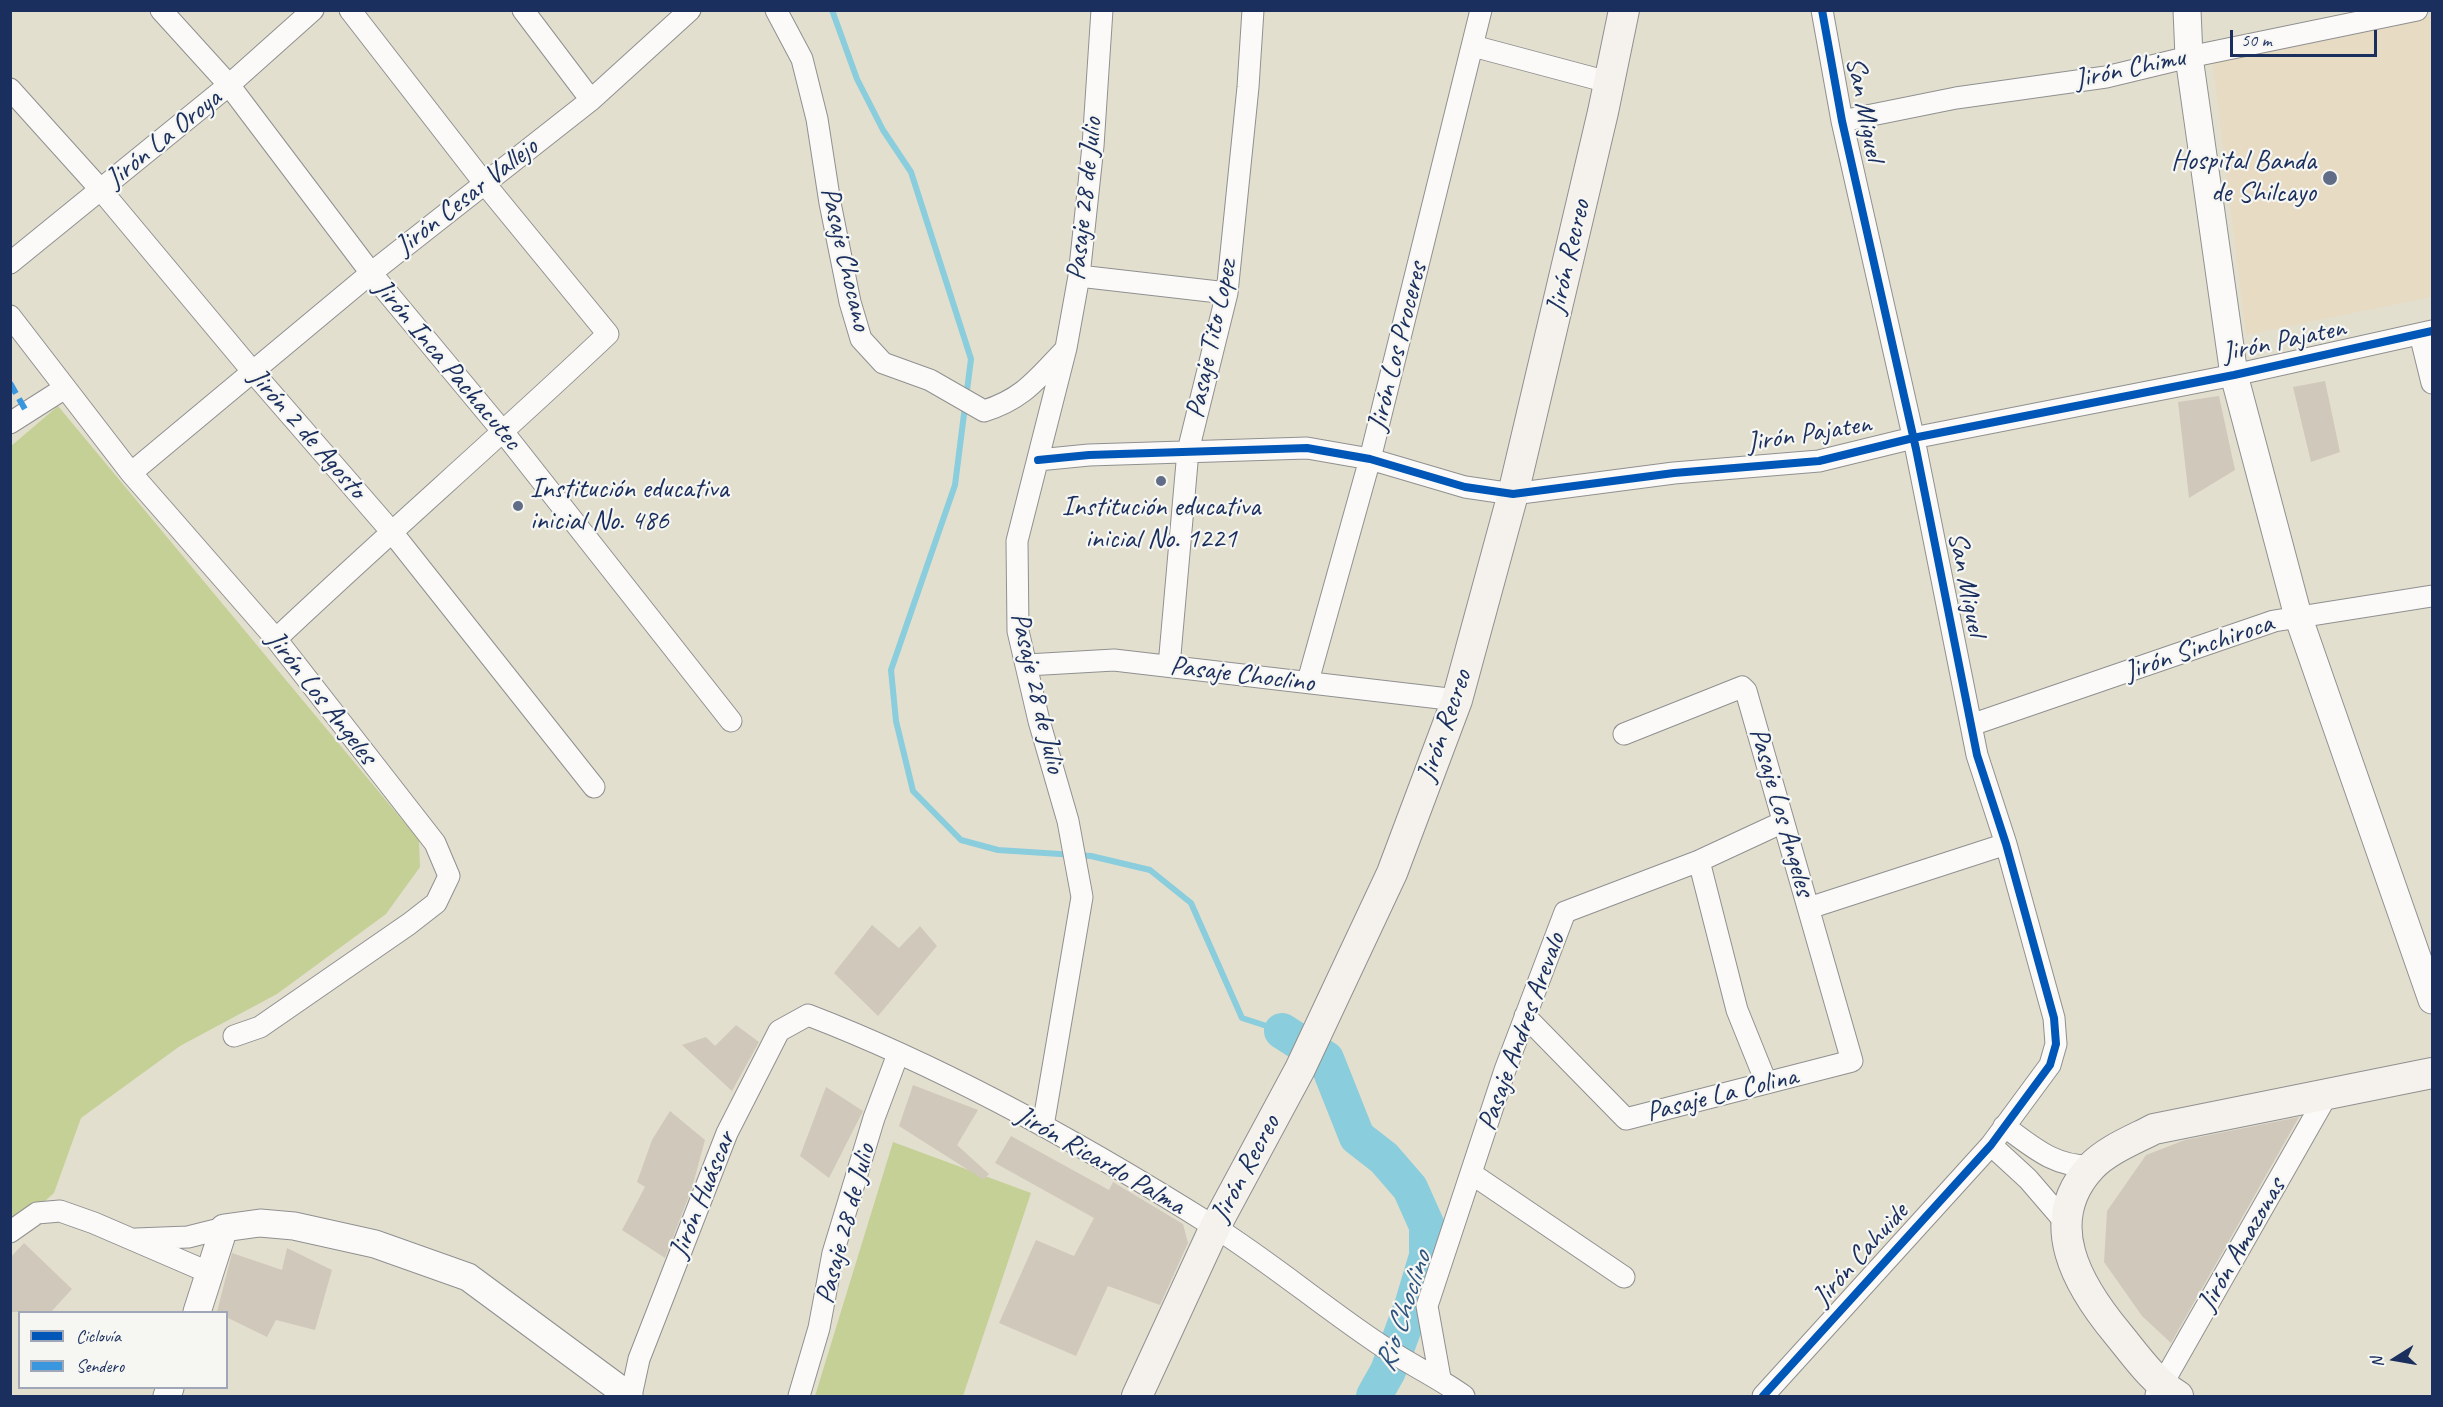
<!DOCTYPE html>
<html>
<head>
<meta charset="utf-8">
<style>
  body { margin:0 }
  #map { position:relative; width:2443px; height:1407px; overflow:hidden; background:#e3dfcf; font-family:Caveat,sans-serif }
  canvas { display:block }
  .frame { position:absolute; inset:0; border:12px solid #1b2f5e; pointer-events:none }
  .legend { position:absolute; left:18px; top:1311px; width:210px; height:78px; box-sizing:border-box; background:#f6f6f2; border:2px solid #9ea6b7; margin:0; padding:8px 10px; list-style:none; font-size:18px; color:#1b2f5e }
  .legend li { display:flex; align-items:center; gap:12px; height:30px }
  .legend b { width:30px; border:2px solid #9ea6b7 }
  .north { position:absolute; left:2365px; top:1329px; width:60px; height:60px; -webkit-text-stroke:4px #f6f6f2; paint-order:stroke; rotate:259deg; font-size:16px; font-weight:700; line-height:24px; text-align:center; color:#1b2f5e }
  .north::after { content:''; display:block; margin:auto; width:21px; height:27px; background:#1b2f5e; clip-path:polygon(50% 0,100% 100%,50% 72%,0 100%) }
  .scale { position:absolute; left:2230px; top:30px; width:147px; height:27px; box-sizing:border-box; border:3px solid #1b2f5e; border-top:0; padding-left:8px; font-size:18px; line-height:21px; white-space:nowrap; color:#1b2f5e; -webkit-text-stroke:4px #f6f6f2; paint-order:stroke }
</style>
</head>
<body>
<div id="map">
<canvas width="2443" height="1407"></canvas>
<div class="frame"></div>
<ul class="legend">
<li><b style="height:8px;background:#0057b8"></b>Ciclovía</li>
<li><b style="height:8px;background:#3a97de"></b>Sendero</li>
</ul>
<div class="north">N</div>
<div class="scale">50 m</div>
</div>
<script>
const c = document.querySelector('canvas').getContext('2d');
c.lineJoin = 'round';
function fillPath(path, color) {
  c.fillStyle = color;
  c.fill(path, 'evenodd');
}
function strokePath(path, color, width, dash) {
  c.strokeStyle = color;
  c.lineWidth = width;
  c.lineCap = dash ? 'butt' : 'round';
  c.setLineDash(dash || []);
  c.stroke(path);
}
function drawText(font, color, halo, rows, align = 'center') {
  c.font = font + ' Caveat,sans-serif';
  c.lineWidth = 4.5;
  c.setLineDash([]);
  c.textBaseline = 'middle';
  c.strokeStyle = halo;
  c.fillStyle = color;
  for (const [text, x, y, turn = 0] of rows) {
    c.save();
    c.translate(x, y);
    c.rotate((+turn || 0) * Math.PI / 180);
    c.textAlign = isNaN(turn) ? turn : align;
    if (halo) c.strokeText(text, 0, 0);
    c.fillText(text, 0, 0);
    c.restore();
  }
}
fillPath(new Path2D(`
  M2432,16V297L2246,335L2212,59Z`), '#e7dbc3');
fillPath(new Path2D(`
  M58,406L419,840L420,867L386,914L277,994L180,1046L81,1118L54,1193L36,1209L11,1219V446Z
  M893,1142L1031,1193L963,1396H815Z`), '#c5d097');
strokePath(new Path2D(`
  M832,10L857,79L883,130L911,172L971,359L955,485L891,670L896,721L913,791L961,840L998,850L1091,856L1150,870L1191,903L1242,1018L1282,1031`), '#8acddc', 6);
strokePath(new Path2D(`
  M1282,1031L1326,1059L1357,1137L1384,1158L1410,1188L1427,1226V1256L1413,1303L1388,1371L1374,1396`), '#8acddc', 36);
fillPath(new Path2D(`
  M2325,381L2340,452L2311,462L2293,387Z
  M2219,396L2235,470L2189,498L2178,402Z
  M872,925L899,948L920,926L937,946L878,1016L834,973Z
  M736,1025L759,1042L732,1091L682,1045L706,1037L715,1046Z
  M913,1085L978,1110L957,1145L989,1174L984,1180L899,1126Z
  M826,1087L863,1111L829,1178L800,1156Z
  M670,1111L705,1140L692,1188L665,1258L622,1230L645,1187L637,1182L652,1140Z
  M2299,1117L2171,1343L2142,1316L2104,1262L2107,1211L2146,1155L2185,1140Z
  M1011,1136L1109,1190L1113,1182L1183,1224L1188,1243L1160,1305L1108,1286L1076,1356L999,1323L1036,1240L1074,1256L1094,1218L995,1163Z
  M24,1243L72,1289L51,1312H10V1258Z
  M287,1248L332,1270L315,1330L276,1320L267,1337L226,1317V1312H217L232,1253L282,1270Z`), '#d0c8bb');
const minor = new Path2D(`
  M161,10L229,85L371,273L504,433L731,721
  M523,10L591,100
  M776,10L802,59L817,119L830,203L850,302L861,339L883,363L930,380L984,411C1023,399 1037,379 1064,351
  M1473,46L1608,82
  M10,89L101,190L253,372L391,531L594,787
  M1842,121L1956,98L2106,77L2189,57L2417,10
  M10,263L229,85L313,10
  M1079,276L1227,293
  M10,316L131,473L276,639L435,843L449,876L436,903L409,924L260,1027L234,1036
  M2420,334L2432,383
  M10,423L65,388
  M1038,460L1089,455L1307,448L1370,459L1465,487L1513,494L1674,473L1819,461L1913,438L2234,375L2432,331
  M131,473L371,273L591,100L690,10
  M276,639C385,536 498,438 608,334L485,184L350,10
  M1027,665L1114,660L1457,700
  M1169,666L1188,451L1227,293L1248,87L1253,10
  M1308,681L1370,459L1481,10
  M1971,725L2274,621L2432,596
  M1699,861L1737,1010L1766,1082
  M1809,908L2006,844
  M1525,1016L1626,1119L1852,1061L1746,691L1742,687L1624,734
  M1043,1126L1082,897L1068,821L1039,721L1018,631L1017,541L1066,348L1079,276L1093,146L1102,10
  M2004,1126C2033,1147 2054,1167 2091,1166
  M1991,1145L2028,1179L2065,1222
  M1472,1174L1624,1277
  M10,1232L37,1213L60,1211L94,1223L210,1273
  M136,1239L188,1237L224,1228
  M1440,1378L1427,1306L1505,1070L1565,912L1699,861L1783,822
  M2156,1395L2328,1093
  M631,1396L639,1359L727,1133L779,1031L808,1015C949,1069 1086,1146 1213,1226C1270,1262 1321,1305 1376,1342C1405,1362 1436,1376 1464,1396
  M799,1396L819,1328L833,1253L874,1118L898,1054
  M1763,1396L1991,1145L2050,1065L2056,1044L2054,1018L2006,844L1977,755L1916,449L1842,121L1822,10`);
const tertiary = new Path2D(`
  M2187,10L2189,57L2234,375L2298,616L2432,1000
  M197,1312L224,1228L260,1223L294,1226L375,1244L468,1277L629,1396
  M167,1396L170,1388`);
const secondary = new Path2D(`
  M1137,1396L1215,1227L1300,1069L1392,873L1457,700L1513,494L1603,112L1624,10
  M2178,1396C2153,1381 2136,1356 2118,1334C2078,1286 2040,1222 2091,1167C2107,1150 2133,1140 2154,1129L2432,1073`);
strokePath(minor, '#8f9090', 23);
strokePath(tertiary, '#8f9090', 29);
strokePath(secondary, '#8f9090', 32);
strokePath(minor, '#fbfaf8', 21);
strokePath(tertiary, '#fbfaf8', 27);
strokePath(secondary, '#f5f2ed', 30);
strokePath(new Path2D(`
  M10,383L26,411`), '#3a97de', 6, [12, 6]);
strokePath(new Path2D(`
  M1038,460L1089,455L1307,448L1370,459L1465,487L1513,494L1674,473L1819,461L1913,438L2234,375L2432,331
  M1763,1396L1991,1145L2050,1065L2056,1044L2054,1018L2006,844L1977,755L1916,449L1842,121L1822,10`), '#0057b8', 8);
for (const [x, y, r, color] of [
  [2330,178,8,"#616d86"],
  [1161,481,6,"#616d86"],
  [518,506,6,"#616d86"]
]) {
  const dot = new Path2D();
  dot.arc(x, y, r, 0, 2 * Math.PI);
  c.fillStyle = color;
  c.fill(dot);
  strokePath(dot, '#f6f6f2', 2);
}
drawText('28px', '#1b2f5e', '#f6f6f2', [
  ["Jirón Chimu",2130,69,-12],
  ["San Miguel",1864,109,79],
  ["Jirón La Oroya",164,139,-39],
  ["Jirón Cesar Vallejo",467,197,-38],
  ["Pasaje 28 de Julio",1085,199,-84],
  ["Jirón Recreo",1569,257,-77],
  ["Pasaje Chocano",845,259,77],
  ["Pasaje Tito Lopez",1212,339,-78],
  ["Jirón Pajaten",2284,341,-12],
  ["Jirón Los Proceres",1398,347,-76],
  ["Jirón Inca Pachacutec",447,365,50],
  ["Jirón 2 de Agosto",307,434,49],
  ["Jirón Pajaten",1809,434,-9],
  ["San Miguel",1966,584,79],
  ["Jirón Sinchiroca",2199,648,-19],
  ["Pasaje Choclino",1242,675,7],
  ["Pasaje 28 de Julio",1037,693,77],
  ["Jirón Los Angeles",321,698,52],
  ["Jirón Recreo",1445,726,-71],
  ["Pasaje Los Angeles",1781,812,74],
  ["Pasaje Andres Arevalo",1522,1032,-70],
  ["Pasaje La Colina",1722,1095,-14],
  ["Jirón Ricardo Palma",1100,1161,30],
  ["Jirón Recreo",1246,1169,-62],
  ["Jirón Huáscar",703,1195,-68],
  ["Pasaje 28 de Julio",846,1224,-75],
  ["Jirón Amazonas",2242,1245,-60],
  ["Jirón Cahuide",1861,1255,-48]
]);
drawText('28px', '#1b2f5e', '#f6f6f2', [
  ["Hospital Banda",2316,162],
  ["de Shilcayo",2316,194],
  ["Institución educativa",530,490,"left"],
  ["inicial No. 486",530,522,"left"],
  ["Institución educativa",1161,508,"center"],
  ["inicial No. 1221",1161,540,"center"]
], 'right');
drawText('italic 30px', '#2d547f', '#f6f6f2', [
  ["Rio Choclino",1404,1312,-72]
]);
</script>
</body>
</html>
